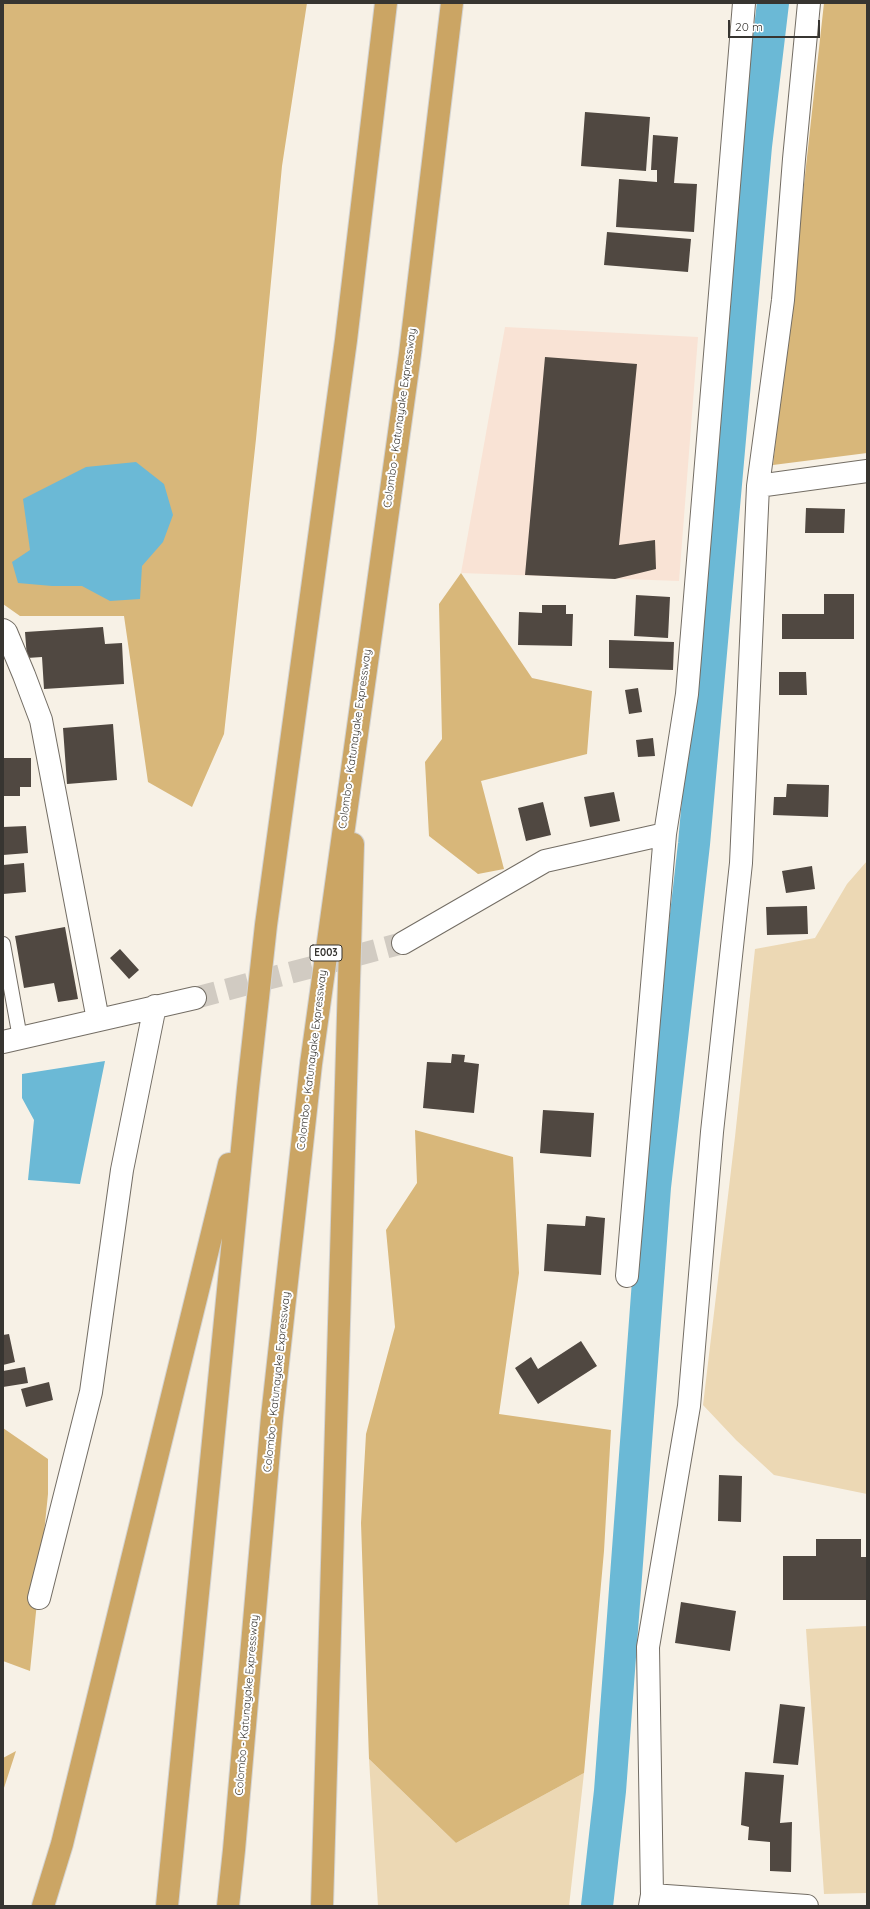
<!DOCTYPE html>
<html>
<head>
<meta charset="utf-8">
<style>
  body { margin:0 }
  #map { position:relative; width:870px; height:1909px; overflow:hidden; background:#f7f1e6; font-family:Quicksand,sans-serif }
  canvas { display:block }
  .frame { position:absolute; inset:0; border:4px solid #373531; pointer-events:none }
  .scale { position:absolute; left:728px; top:20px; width:92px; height:18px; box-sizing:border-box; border:2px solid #373531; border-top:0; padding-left:5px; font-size:12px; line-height:14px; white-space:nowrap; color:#373531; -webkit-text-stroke:3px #fff; paint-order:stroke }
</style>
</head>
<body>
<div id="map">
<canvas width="870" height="1909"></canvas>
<div class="frame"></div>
<div class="scale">20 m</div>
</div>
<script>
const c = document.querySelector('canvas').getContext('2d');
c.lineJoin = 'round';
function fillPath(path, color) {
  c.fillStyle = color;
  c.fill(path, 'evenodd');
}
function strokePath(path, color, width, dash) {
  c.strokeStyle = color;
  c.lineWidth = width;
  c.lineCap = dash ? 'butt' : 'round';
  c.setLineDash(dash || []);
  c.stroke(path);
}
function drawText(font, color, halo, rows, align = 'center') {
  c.font = font + ' Quicksand,sans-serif';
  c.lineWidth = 4;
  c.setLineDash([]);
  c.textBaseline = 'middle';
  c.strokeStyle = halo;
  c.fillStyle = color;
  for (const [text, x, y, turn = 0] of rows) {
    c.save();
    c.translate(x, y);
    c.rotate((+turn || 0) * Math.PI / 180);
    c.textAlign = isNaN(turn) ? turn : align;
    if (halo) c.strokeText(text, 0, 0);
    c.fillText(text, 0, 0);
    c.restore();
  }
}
fillPath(new Path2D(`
  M505,327L698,337L679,581L461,573Z`), '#f9e3d5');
fillPath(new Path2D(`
  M867,861V1494L774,1475L736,1440L703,1405L735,1137L755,949L815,938L847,884Z
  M867,1626V1893L824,1894L806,1629Z
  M369,1759L456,1843L584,1773L569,1906H378Z`), '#ecd8b4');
fillPath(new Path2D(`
  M3,3H307L282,166L256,439L224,734L192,807L148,782L124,616H20L3,604Z
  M824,3H867V453L773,465Z
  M461,573L532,678L592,691L587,754L481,781L504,869L478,874L429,836L425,762L442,739L439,604Z
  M415,1130L513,1157L519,1273L499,1414L611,1430L604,1551L584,1773L456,1843L369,1759L361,1523L366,1434L395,1327L386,1230L417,1183Z
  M3,1428L48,1459V1494L30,1671L3,1661Z
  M16,1751L3,1791V1758Z`), '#d8b77a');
fillPath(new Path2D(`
  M136,462L164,484L173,515L163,542L142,566L140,599L110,601L82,586H52L18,583L12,562L30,550L23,499L86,467Z
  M105,1061L80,1184L28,1180L34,1120L22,1098V1074Z`), '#6bb9d6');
strokePath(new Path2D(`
  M597,1906L610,1791L655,1187L694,844L756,146L773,3`), '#6bb9d6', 32);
fillPath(new Path2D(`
  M585,112L650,117L646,171L581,166Z
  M653,135L678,137L674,183L697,184L694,232L616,227L619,179L657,182V170H651Z
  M607,232L691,239L688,272L604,265Z
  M545,357L637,364L619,545L655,540L656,569L615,579L525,575Z
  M806,508L845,509L844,533H805Z
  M824,594H854V639H782V614H824Z
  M636,595L670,597L668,638L634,636Z
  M542,605H566V614H573L572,646L518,645L519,612L542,613Z
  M103,627L105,644L122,643L124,684L44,689L42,657L27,658L25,632Z
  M609,640L674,642L673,670L609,668Z
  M779,672H806L807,695H779Z
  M638,688L642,712L629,714L625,690Z
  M113,724L117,780L67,784L63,728Z
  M653,738L655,756L638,757L636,740Z
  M3,758H31V787H20V796H3Z
  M787,784L829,785L828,817L773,815L774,797H786Z
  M614,792L620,821L590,827L584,797Z
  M543,802L551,835L526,841L518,808Z
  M26,826L28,853L3,855V827Z
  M24,863L26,892L3,894V865Z
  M812,866L815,889L786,893L782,871Z
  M807,906L808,934L767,935L766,907Z
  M65,927L78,999L58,1002L54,983L24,988L15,936Z
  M120,949L139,970L129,979L110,958Z
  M452,1054L465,1055L464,1062L479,1064L474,1113L423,1108L427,1062L451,1063Z
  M543,1110L594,1113L591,1157L540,1153Z
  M586,1216L605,1218L601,1275L544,1271L547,1224L585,1226Z
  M9,1334L15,1362L3,1365V1335Z
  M581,1341L597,1366L538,1404L515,1368L531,1357L538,1369Z
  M25,1367L28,1383L3,1387V1371Z
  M49,1382L53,1400L26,1407L21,1389Z
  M719,1475L742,1476L741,1522L718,1521Z
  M816,1539H861V1557H867V1600H783V1556H816Z
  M681,1602L736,1611L730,1651L675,1643Z
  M780,1704L805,1707L798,1765L773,1763Z
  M745,1772L784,1775L780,1823L792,1822L791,1872L770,1871V1842L748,1840L749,1827L741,1825Z`), '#504841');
strokePath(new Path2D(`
  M195,998L403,943`), '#d1cbc2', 22, [22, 11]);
const lane = new Path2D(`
  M3,944L20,1038`);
const street = new Path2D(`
  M758,486L867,471
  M3,630L6,632L24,675L41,720L98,1020
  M403,943L545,861L665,834
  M3,1042L195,998
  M627,1276L665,834L687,694L744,3
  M39,1598L91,1392L122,1170L155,1006
  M652,1895L807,1906
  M650,1906L652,1895L648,1647L689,1406L712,1132L741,863L758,486L783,300L794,159L809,3`);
const highway = new Path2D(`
  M43,1906L62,1844L229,1164
  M167,1906L248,1088L266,925L346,340L386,3
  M228,1906L234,1850L272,1417L311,1064L410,354L452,3
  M322,1906L353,844`);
strokePath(lane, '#736d64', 16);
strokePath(street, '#736d64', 24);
strokePath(highway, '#d3d3d2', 24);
strokePath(lane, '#fff', 14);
strokePath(street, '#fff', 22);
strokePath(highway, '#cba564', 22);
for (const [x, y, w] of [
  [326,953,32]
]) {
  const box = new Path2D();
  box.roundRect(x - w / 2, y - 8, w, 16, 3);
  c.fillStyle = '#fff';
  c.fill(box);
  strokePath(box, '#373531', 1);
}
drawText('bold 10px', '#373531', null, [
  ["E003",326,953]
]);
drawText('11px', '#373531', '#fff', [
  ["Colombo - Katunayake Expressway",400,418,-82],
  ["Colombo - Katunayake Expressway",355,739,-82],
  ["Colombo - Katunayake Expressway",312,1060,-83],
  ["Colombo - Katunayake Expressway",277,1382,-84],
  ["Colombo - Katunayake Expressway",247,1705,-85]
]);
</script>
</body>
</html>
